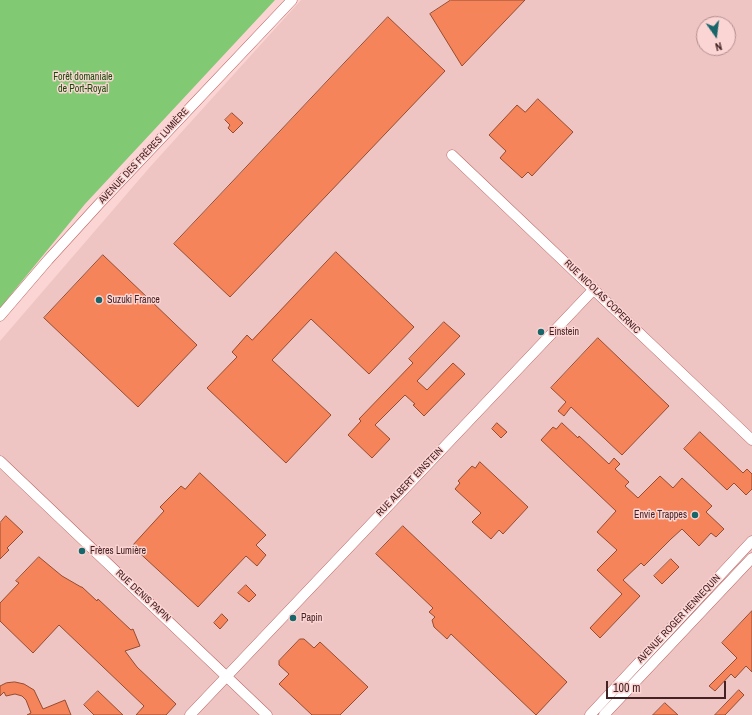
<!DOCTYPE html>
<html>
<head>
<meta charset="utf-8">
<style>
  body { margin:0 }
  #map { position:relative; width:752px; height:715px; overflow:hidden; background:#fbd5d3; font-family:"Archivo Narrow",sans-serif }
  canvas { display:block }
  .north { position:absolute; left:696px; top:16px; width:40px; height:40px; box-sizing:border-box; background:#fbd5d3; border:1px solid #b28d8c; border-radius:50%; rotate:166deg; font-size:11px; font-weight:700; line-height:16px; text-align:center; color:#442122 }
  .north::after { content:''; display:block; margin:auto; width:14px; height:18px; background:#17666a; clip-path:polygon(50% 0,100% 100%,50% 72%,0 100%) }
  .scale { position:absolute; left:606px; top:681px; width:120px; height:18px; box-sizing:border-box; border:2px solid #442122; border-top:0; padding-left:5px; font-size:12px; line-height:14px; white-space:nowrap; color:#442122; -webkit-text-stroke:3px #fbd5d3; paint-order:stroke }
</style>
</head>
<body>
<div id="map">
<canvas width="752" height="715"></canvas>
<div class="north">N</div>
<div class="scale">100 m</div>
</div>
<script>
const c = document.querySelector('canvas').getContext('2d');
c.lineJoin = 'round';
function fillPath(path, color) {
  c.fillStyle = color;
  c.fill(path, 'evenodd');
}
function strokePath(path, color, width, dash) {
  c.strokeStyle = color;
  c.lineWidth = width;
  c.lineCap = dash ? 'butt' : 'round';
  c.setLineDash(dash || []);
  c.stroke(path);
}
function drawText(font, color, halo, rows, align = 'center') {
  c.font = font + ' "Archivo Narrow",sans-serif';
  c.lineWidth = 3;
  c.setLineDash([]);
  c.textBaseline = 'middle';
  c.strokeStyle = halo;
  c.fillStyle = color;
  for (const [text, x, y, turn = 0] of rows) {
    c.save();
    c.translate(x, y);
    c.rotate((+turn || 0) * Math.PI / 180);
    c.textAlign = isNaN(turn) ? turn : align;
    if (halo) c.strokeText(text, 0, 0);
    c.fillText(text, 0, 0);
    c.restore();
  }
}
fillPath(new Path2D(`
  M301,0H752V715H0V341L150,167ZM704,24H728V48H704Z`), '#eec5c3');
fillPath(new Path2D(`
  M0,0H275L85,204L0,308Z`), '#81c973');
const building = new Path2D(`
  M451,0H525L462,66L430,14Z
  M388,17L445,71L230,297L174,244Z
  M538,99L573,132L532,176L528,172L522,178L500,158L506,151L489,135L517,105L525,112Z
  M232,113L243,123L233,133L228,128L230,125L225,120Z
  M336,252L414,327L369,374L311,319L272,360L331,415L286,463L207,388L237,357L232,352L247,335L252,340Z
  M103,255L197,345L138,407L44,318Z
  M444,322L460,336L417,381L427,390L453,363L465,374L424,416L413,405L415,404L405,395L375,425L390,439L372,458L348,435L361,421L359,419L413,363L409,359Z
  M598,338L669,406L622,455L571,407L564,416L558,411L566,402L551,388Z
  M497,423L507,432L501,438L492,429Z
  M562,423L578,438L579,436L609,464L614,458L620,464L615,469L629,482L625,486L638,498L660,476L673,488L682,478L712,506L706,512L724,529L716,537L711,533L699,546L682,529L671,539L644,566L641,563L623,580L640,596L600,638L590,628L622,594L597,570L617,550L597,532L616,511L541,440L553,427L556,429Z
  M700,432L743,473L747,469L752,474V489L746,495L734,483L727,490L684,449Z
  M480,462L528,507L503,534L499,530L491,539L472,522L481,513L455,489L460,483L458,481L472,466L475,468Z
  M200,473L266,535L256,545L266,555L257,566L246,556L198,607L132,546L164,511L160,507L181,486L185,489Z
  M6,516L23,532L7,548L9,550L0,559V523Z
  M403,526L567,682L536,715L451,634L447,639L434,627L432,620L435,617L429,612L433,608L376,554Z
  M39,557L62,576L81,587H82L97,601L98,599L131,630L133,629L140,646L125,651L137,667L176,704L166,715H136L144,706L59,625L33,653L0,621V603L19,583L16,581Z
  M671,559L679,567L662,584L654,576Z
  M246,585L256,595L249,602L238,593Z
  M752,611V672L746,666L735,678L731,674L715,691L709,686L737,658L722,643Z
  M222,614L228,620L220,629L214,623Z
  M300,639H304L314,648L320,642L368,687L340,715H312L279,684L289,674L279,665V661Z
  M15,682L24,684L34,690L43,709L65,700L71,715H27L31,713L26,700L22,696L15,694L6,696L4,692L0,696V686L6,683Z
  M739,690L744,695L725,715H715Z
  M98,691L123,715H94L84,705Z
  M665,703L678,715H653Z`);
fillPath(building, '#f6845a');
strokePath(building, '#964c31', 1);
const minor = new Path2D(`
  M452,155L752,440
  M0,316L48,260L99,204L292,0
  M0,461L267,715
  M190,715L594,289
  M590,715L752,541
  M604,715L752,558`);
strokePath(minor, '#b96666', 11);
strokePath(minor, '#fff', 10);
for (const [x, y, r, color] of [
  [99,300,4,"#17666a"],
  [541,332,4,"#17666a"],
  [695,515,4,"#17666a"],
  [82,551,4,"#17666a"],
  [293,618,4,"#17666a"]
]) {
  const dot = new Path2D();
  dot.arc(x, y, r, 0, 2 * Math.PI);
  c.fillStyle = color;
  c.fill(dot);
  strokePath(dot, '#fbd5d3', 1.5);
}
drawText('10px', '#164a08', '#fbd5d3', [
  ["Forêt domaniale",83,77],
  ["de Port-Royal",83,89]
]);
drawText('10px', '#442122', '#fbd5d3', [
  ["AVENUE DES FRÈRES LUMIÈRE",144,156,-47],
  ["RUE NICOLAS COPERNIC",602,297,44],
  ["RUE ALBERT EINSTEIN",410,482,-46],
  ["RUE DENIS PAPIN",143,596,43],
  ["AVENUE ROGER HENNEQUIN",679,619,-47]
]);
drawText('10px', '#442122', '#fbd5d3', [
  ["Suzuki France",107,300],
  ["Einstein",549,332],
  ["Envie Trappes",687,515,"right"],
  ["Frères Lumière",90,551],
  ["Papin",301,618]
], 'left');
</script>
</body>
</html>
